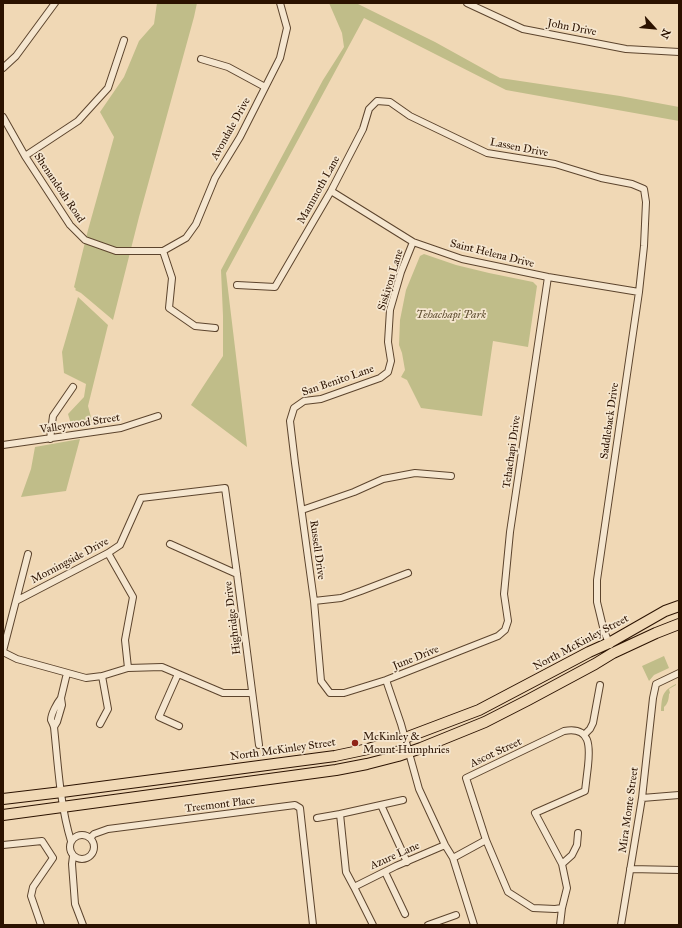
<!DOCTYPE html>
<html>
<head>
<meta charset="utf-8">
<style>
  body { margin:0 }
  #map { position:relative; width:682px; height:928px; overflow:hidden; background:#f0d8b5; font-family:"IM FELL Great Primer",serif }
  canvas { display:block }
  .frame { position:absolute; inset:0; border:4px solid #2b1200; pointer-events:none }
  .north { position:absolute; left:634px; top:8px; width:40px; height:40px; -webkit-text-stroke:3px #f5e6cf; paint-order:stroke; rotate:117deg; font-size:11px; font-weight:700; line-height:16px; text-align:center; color:#2b1200 }
  .north::after { content:''; display:block; margin:auto; width:14px; height:18px; background:#2b1200; clip-path:polygon(50% 0,100% 100%,50% 72%,0 100%) }
</style>
</head>
<body>
<div id="map">
<canvas width="682" height="928"></canvas>
<div class="frame"></div>
<div class="north">N</div>
</div>
<script>
const c = document.querySelector('canvas').getContext('2d');
c.lineJoin = 'round';
function fillPath(path, color) {
  c.fillStyle = color;
  c.fill(path, 'evenodd');
}
function strokePath(path, color, width, dash) {
  c.strokeStyle = color;
  c.lineWidth = width;
  c.lineCap = dash ? 'butt' : 'round';
  c.setLineDash(dash || []);
  c.stroke(path);
}
function drawText(font, color, halo, rows, align = 'center') {
  c.font = font + ' "IM FELL Great Primer",serif';
  c.lineWidth = 3.5;
  c.setLineDash([]);
  c.textBaseline = 'middle';
  c.strokeStyle = halo;
  c.fillStyle = color;
  for (const [text, x, y, turn = 0] of rows) {
    c.save();
    c.translate(x, y);
    c.rotate((+turn || 0) * Math.PI / 180);
    c.textAlign = isNaN(turn) ? turn : align;
    if (halo) c.strokeText(text, 0, 0);
    c.fillText(text, 0, 0);
    c.restore();
  }
}
fillPath(new Path2D(`
  M157,3H197L194,17L139,217L113,320L81,293L75,290L76,289L74,287L88,230L114,137L100,112L124,77L139,41L154,24Z
  M329,3H356L435,42L500,78L620,96L679,107V121L506,90L364,18L226,273L247,447L191,405L223,356V316L221,270L323,80L344,47L342,33Z
  M424,254L456,265L489,273L533,282L537,286L528,347L493,341L482,416L421,408L407,380L401,377L405,370L402,353L399,345L400,320L406,290L420,256Z
  M78,297L108,325L88,406L92,421L71,424L68,414L84,397L86,384L64,373L62,352Z
  M80,439L66,491L21,497L31,469L35,447Z
  M664,656L669,668L654,675L649,681L642,666Z
  M676,684V685L669,689L670,693L669,694C669,698 668,704 664,707V711H661C662,696 662,691 676,684Z`), '#c0bd89');
const minor = new Path2D(`
  M467,3L523,29L626,49L679,52
  M201,59L228,67L265,87
  M3,68L16,56L55,3
  M3,117L25,156L70,225L85,240L116,251H163
  M25,156L78,121L108,88L124,40
  M331,191L413,242L462,259L548,277L639,292
  M413,242L401,272L390,310L388,342L391,361L388,372L380,378L321,399L304,401L294,408L290,421L295,463L314,601L321,681L330,693H344L386,680L498,636L505,630L508,621L504,594L510,532L548,277
  M163,251L186,238L196,224L215,178L240,137L280,58L287,28L280,3
  M163,251L172,278L169,308L195,326L215,328
  M237,285L275,287L331,191L363,129L369,109L377,101L390,102L410,116L487,153L555,164L601,178L632,184L644,189L646,202L644,246L639,292L597,580V602L604,631L610,645
  M50,439L53,416L73,387
  M3,445L121,428L158,416
  M302,510L354,492L383,479L415,473L451,476
  M170,544L237,574
  M108,553L133,597L125,640L128,668
  M16,601L108,553L120,545L141,498L225,488L237,574L259,745
  M314,601L341,598L361,591L408,573
  M3,651L28,554
  M3,652L17,659L86,678L102,676L128,668L162,667L223,693H252
  M178,674L159,717L179,726
  M386,680L401,724L419,789L445,845L453,858L474,925
  M61,698C57,703 51,714 51,720C52,722 53,724 54,727C58,765 60,805 71,841
  M100,724L108,709L102,676
  M54,727L57,722L62,705L61,698L67,673
  M584,735L590,729L593,723L600,685
  M642,798L679,795
  M381,805L407,862
  M317,818L340,814
  M70 847a12 12 0 1 1 24 0a12 12 0 1 1-24 0Z
  M90,838L94,834L108,829L295,805L300,808L313,925
  M3,845L42,841L53,858L33,887L31,896L41,925
  M73,856L72,864L75,904L83,925
  M453,858L486,840
  M562,864L572,855L577,845L578,833
  M630,869L679,870
  M385,872L405,914
  M354,887L396,866L445,845
  M373,925L354,887L346,872L340,814L403,800
  M428,925L456,915
  M560,925L562,908L567,888L562,864L535,813L585,791C586,783 587,774 588,766C590,747 591,726 564,731L466,778L486,840L508,892L533,908L555,909L562,908
  M621,925L642,798L653,698L656,684L679,673`);
const primary = new Path2D(`
  M3,799L62,792L335,756L368,749L405,738L479,710L589,652L609,643L665,611L679,606
  M3,815L336,770L367,764L398,756L421,748L485,722L528,700L595,664L613,653L656,633L679,624`);
strokePath(minor, '#5c442d', 8);
strokePath(primary, '#2b1200', 12);
strokePath(minor, '#f5e6cf', 6);
strokePath(primary, '#f0d8b5', 10);
for (const [x, y, r, color] of [
  [355,743,4,"#8f2418"]
]) {
  const dot = new Path2D();
  dot.arc(x, y, r, 0, 2 * Math.PI);
  c.fillStyle = color;
  c.fill(dot);
  strokePath(dot, '#f5e6cf', 1.5);
}
drawText('11px', '#2b1200', '#f5e6cf', [
  ["John Drive",572,28,11],
  ["Avondale Drive",231,129,-61],
  ["Lassen Drive",519,148,11],
  ["Shenandoah Road",59,188,56],
  ["Mammoth Lane",319,190,-61],
  ["Saint Helena Drive",492,254,14],
  ["Siskiyou Lane",391,280,-73],
  ["San Benito Lane",338,381,-19],
  ["Saddleback Drive",610,421,-82],
  ["Valleywood Street",80,424,-9],
  ["Tehachapi Drive",512,452,-82],
  ["Russell Drive",317,550,82],
  ["Morningside Drive",70,561,-28],
  ["Highridge Drive",233,618,-97],
  ["North McKinley Street",581,643,-28],
  ["June Drive",416,658,-22],
  ["North McKinley Street",283,750,-8],
  ["Ascot Street",496,753,-25],
  ["Treemont Place",220,805,-7],
  ["Mira Monte Street",629,810,-82],
  ["Azure Lane",395,856,-24]
]);
drawText('italic 11px', '#5f4e30', '#f5e6cf', [
  ["Tehachapi Park",451,315]
]);
drawText('11px', '#2b1200', '#f5e6cf', [
  ["McKinley &",363,737],
  ["Mount Humphries",363,750]
], 'left');
</script>
</body>
</html>
